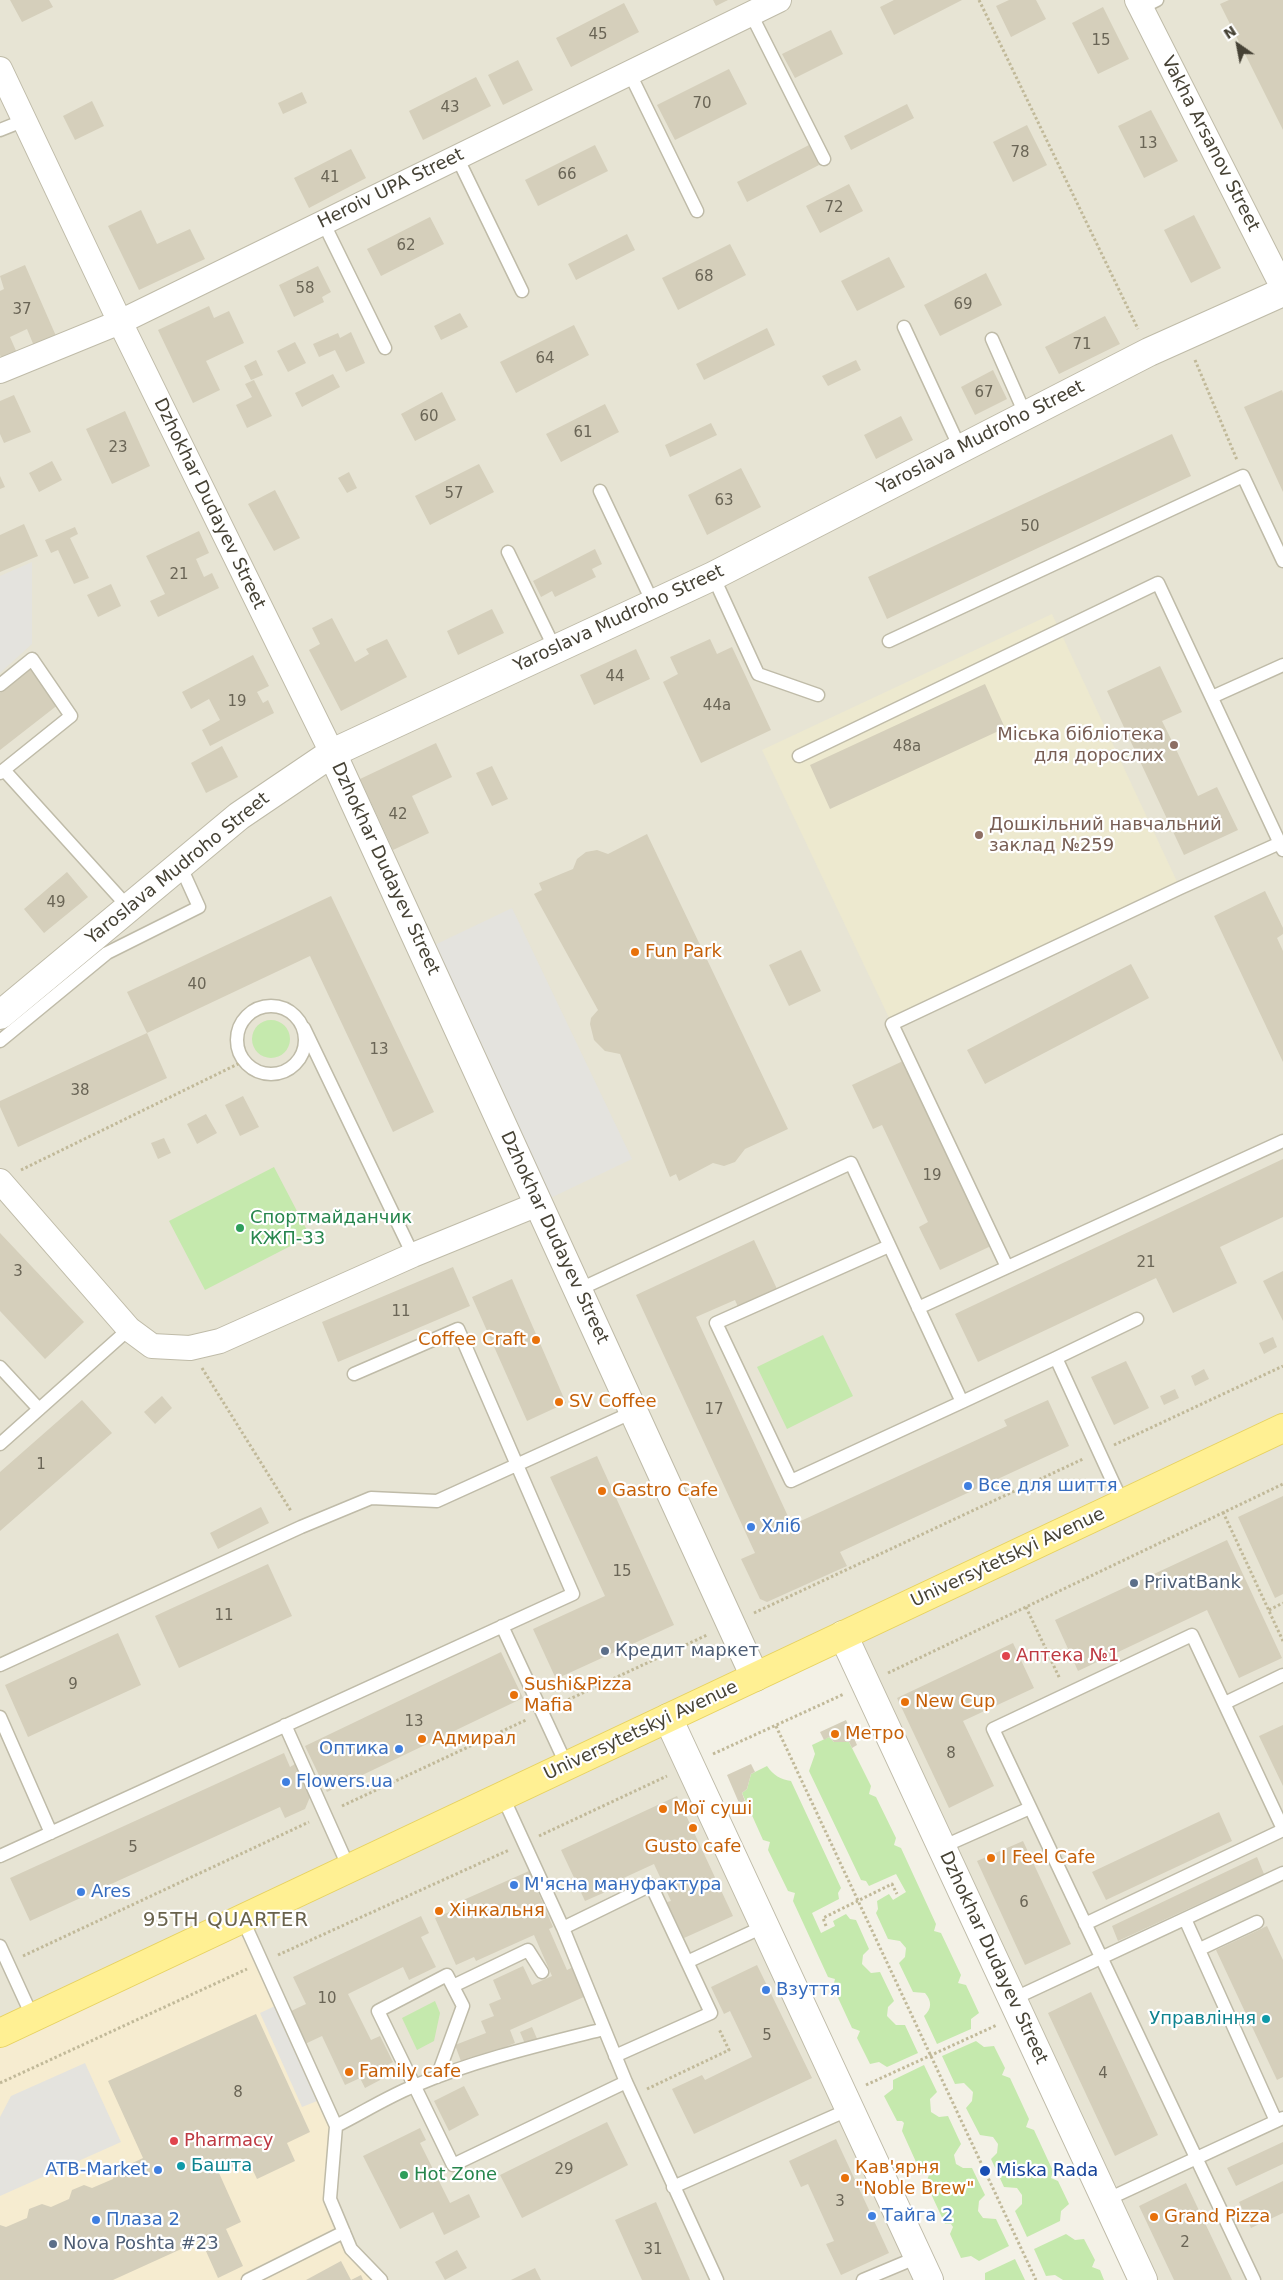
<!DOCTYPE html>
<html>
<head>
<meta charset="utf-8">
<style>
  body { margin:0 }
  #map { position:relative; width:1283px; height:2280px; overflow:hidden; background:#f3f1e6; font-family:"DejaVu Sans",sans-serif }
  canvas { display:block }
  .north { position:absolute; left:1213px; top:20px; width:50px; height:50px; -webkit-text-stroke:4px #fff; paint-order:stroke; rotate:327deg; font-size:14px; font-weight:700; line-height:20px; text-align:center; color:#464235 }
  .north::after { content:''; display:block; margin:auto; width:18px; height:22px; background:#464235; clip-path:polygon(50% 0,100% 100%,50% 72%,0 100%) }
</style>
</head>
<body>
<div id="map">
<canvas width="1283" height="2280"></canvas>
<div class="north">N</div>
</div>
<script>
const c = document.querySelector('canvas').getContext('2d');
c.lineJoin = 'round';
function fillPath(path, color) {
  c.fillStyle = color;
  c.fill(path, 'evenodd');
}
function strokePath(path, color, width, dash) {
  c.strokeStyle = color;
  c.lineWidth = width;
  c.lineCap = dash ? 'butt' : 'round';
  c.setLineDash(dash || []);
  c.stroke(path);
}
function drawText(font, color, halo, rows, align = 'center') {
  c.font = font + ' "DejaVu Sans",sans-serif';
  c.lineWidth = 4.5;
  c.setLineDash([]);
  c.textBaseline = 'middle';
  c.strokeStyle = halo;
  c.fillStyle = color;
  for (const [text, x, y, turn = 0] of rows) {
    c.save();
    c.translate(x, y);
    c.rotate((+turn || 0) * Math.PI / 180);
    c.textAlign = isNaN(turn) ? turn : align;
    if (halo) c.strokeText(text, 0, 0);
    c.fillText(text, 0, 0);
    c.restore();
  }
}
fillPath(new Path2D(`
  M0,0H1283V2280H1143L843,1635L669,1718L929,2280H381L0,2033Z`), '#e7e4d4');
fillPath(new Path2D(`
  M242,1918L336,2126L330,2199L351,2249L381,2280H0V2033Z`), '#f6ecd0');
fillPath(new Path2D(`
  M1052,614L1180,888L892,1024L762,750Z`), '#ede9cf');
fillPath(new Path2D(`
  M252 1039a19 19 0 1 1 38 0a19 19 0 1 1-38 0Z
  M274,1167L310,1236L205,1290L169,1221Z
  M823,1335L853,1396L787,1429L757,1367Z
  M829,1737L834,1742H849L871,1786L869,1794L876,1797L896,1838L894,1845L901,1848L936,1924L934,1931L941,1933L961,1975L958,1983L966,1985L979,2013L971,2019V2029L937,2044L924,2016C932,2009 932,2001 925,1993L913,1992L899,1963L905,1957L906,1948L900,1941L888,1939L876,1913L878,1909L877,1901L889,1894L893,1900L906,1892L896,1874L869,1886L866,1881L861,1880L809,1771L815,1754L812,1745Z
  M767,1766C774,1776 780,1779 791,1781L841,1888L838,1893L839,1899L812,1913L821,1933L835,1926L833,1921L846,1914L850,1919L856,1920L869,1949L863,1955L862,1964L871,1973L880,1972L894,2001L888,2007L887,2016L896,2025H905L918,2053L887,2067L879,2062L870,2064L857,2038L860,2031L852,2028L833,1987L835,1979L828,1977L793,1901L795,1893L788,1891L768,1850L770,1842L763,1840L742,1793L747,1789L751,1774Z
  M435,2001L440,2013L434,2041L417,2050L402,2018Z
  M976,2041L984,2047L994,2046L1005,2068L1002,2075L1010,2078L1029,2119L1026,2127L1034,2130L1053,2171L1051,2178L1058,2181L1069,2204L1061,2211L1060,2221L1027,2237L1015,2211L1022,2204V2195L1017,2188L1004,2187L991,2159L997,2153L998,2144L993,2137L980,2135L966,2108L972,2101L973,2092L964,2083L955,2084L942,2056Z
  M924,2065L937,2092L930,2099L931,2112L939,2117L948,2116L961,2144L954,2155L956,2164L963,2168H972L985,2195L979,2201L978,2211L983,2218L996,2219L1009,2246L979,2261L971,2256L961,2258L950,2234L953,2227L951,2224H945L926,2183L929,2175L921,2173L902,2131L904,2123L902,2121H897L884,2096L893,2089V2080Z
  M1066,2234L1075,2240L1084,2239L1095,2260L1092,2267L1100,2270L1104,2280H1063L1055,2275L1046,2276L1034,2249Z
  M1015,2259L1025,2280H985V2273Z`), '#c5e9ad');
fillPath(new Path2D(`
  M32,562V644L0,673V576Z
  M512,908L632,1159L538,1204L422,951Z
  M275,2006L317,2101L302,2107L260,2013Z
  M85,2063L121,2142L0,2196V2117L11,2096Z`), '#e4e3de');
fillPath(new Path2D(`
  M10,0H49L53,7L22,22Z
  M713,0H728L716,6Z
  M894,0H962L894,35L880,7Z
  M1009,0H1036L1046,19L1011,37L996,6Z
  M1229,0H1283V130L1220,4Z
  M624,3L639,32L571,67L556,38Z
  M1103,7L1129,59L1098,74L1072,23Z
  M831,30L843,54L795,78L782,54Z
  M518,60L533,90L503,105L488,75Z
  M729,69L747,104L675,140L657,105Z
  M476,77L491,106L423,140L409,111Z
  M302,92L307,103L283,114L278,103Z
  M92,101L104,126L75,140L63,116Z
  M907,104L914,118L851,150L844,136Z
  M1151,110L1178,161L1144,178L1118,126Z
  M1027,125L1047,165L1013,182L993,142Z
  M595,145L608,171L538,206L525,180Z
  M809,145L819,165L747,202L737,182Z
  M351,149L366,178L309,208L294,178Z
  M849,184L863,211L820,233L806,206Z
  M141,210L157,244L190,229L205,259L139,290L108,226Z
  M1194,215L1221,268L1191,283L1164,230Z
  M430,217L444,244L381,276L367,249Z
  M627,234L635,250L576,280L568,264Z
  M730,244L746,275L678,310L662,278Z
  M889,257L905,287L857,311L841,281Z
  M25,265L56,336L34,346L27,329L10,337L17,353L2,360L0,355V291L4,289L0,276Z
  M318,266L331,292L322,297L324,302L294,317L279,285Z
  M986,273L1002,305L940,336L924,305Z
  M209,306L214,318L229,311L244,343L206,361L220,390L193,403L158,330Z
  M460,313L468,327L441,340L434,326Z
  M1105,316L1120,344L1059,374L1045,347Z
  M574,325L589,355L516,393L500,362Z
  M767,328L775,345L704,380L696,364Z
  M351,332L365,363L346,372L335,350L319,357L313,344L338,333L340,338Z
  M295,342L306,363L288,372L277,351Z
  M256,360L263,375L251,380L244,366Z
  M856,360L861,370L828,386L822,376Z
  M993,370L1007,399L975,415L961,387Z
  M333,374L340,387L302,407L295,393Z
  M254,380L272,416L247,428L236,405L252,397L245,384Z
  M1282,390L1283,393V492L1244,407Z
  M442,392L456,420L415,441L401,414Z
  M14,395L31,432L4,443L0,434V401Z
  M605,404L619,432L561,462L546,434Z
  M125,411L150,466L112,484L86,429Z
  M901,416L913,440L876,459L864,435Z
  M711,423L717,435L670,457L665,445Z
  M1172,434L1191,476L887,619L868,577Z
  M52,461L62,480L39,492L29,473Z
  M479,464L494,492L430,525L415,496Z
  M741,468L761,507L707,535L688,495Z
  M349,472L357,488L347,493L338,478Z
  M0,476L5,487L0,489Z
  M275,490L300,538L274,551L248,504Z
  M24,524L38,556L0,572V535Z
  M75,527L78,534L70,538L89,578L74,584L58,550L51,553L45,540Z
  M199,531L209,553L196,559L204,577L212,573L219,588L158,617L150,601L165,594L146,556Z
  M595,549L602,564L592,569L596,577L555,597L552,591L541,597L533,581Z
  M111,584L121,606L98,617L87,595Z
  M492,609L504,633L458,655L447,631Z
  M332,618L355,662L369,654L366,649L387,639L407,677L341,711L309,650L320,644L312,628Z
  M710,639L717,654L732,647L771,730L701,763L663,682L678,674L670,657Z
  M636,649L650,679L594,705L580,675Z
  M253,655L269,686L257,692L263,703L268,700L274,713L210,746L202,730L220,720L209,699L191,709L182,692Z
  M1160,666L1182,712L1162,721L1174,745L1198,796L1217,787L1238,830L1184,855L1107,691Z
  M31,668L59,704L0,750V693Z
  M985,684L1005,728L830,809L810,765Z
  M436,743L452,777L412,796L429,833L393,850L360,779Z
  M222,746L238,777L206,793L191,763Z
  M492,766L508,799L492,806L476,773Z
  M647,834L788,1129L745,1149L735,1162L724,1166L713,1163L679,1181L676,1174L670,1177L620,1054L605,1051L594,1040L590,1024L591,1018L598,1010L534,894L542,890L539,883L573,869L577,859L586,852L597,850L608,854Z
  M67,872L88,897L44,933L24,909Z
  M1265,891L1283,928V934L1277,938L1283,951V1062L1214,916Z
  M331,896L434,1112L393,1132L310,956L147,1033L127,992Z
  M801,950L821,991L789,1006L769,965Z
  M1131,964L1149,998L985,1084L967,1050Z
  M147,1033L167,1078L18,1147L0,1107V1101Z
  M903,1061L991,1246L940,1270L919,1227L928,1222L882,1125L873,1129L852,1085Z
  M243,1096L259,1127L240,1136L225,1105Z
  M206,1114L217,1133L197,1144L187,1124Z
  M164,1138L171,1153L158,1159L151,1143Z
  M1283,1159V1217L1220,1247L1237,1283L1173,1313L1156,1278L978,1362L955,1314Z
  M0,1233L84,1322L45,1359L0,1311Z
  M754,1240L777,1289L738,1307L735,1300L696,1317L792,1525L1007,1426L1004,1420L1048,1400L1069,1446L840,1552L847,1566L767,1602L760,1599L741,1559L755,1553L636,1295Z
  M453,1267L470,1306L338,1362L322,1322Z
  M1283,1271V1321L1263,1281Z
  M512,1279L566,1403L527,1421L472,1297Z
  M1273,1337L1277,1347L1264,1354L1259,1343Z
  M1126,1361L1149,1408L1114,1425L1091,1377Z
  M1204,1369L1209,1379L1195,1386L1191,1376Z
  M1175,1389L1179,1398L1164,1405L1160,1396Z
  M162,1396L172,1408L155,1424L144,1412Z
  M82,1400L112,1433L0,1531V1472Z
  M597,1456L674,1625L556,1679L533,1629L605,1596L550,1477Z
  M1283,1496V1594L1275,1598L1238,1517Z
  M261,1507L269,1523L218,1549L210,1533Z
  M1227,1540L1282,1658L1239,1678L1207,1610L1078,1671L1055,1620Z
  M268,1564L292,1616L179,1668L155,1616Z
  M118,1633L141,1685L28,1737L5,1685Z
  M1013,1643L1034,1688L963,1721L994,1786L949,1808L897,1698Z
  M501,1652L523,1698L327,1792L305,1746Z
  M846,1720L857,1745L852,1748L849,1742H834L829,1737L824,1740L820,1732Z
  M1283,1725V1786L1259,1736Z
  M284,1753L290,1767L295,1764L310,1797L305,1809L285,1818L280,1807L30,1921L10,1878Z
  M751,1764L755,1772L751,1774L747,1789L742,1793L745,1801L739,1803L727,1775Z
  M677,1796L733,1916L684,1938L667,1902L671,1901L654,1864L617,1881L619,1886L585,1901L561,1850Z
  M1219,1812L1232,1841L1106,1900L1092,1872Z
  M1023,1841L1071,1944L1025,1965L977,1861Z
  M1257,1857L1264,1874L1118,1941L1112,1926Z
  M529,1871L553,1927L549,1929L567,1970L573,1967L586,1996L510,2030L515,2043L462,2064L455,2045L486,2033L481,2021L494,2016L489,2004L501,1999L493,1980L523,1966L532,1985L552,1976L534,1935L476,1961L474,1957L456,1965L435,1918L454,1910L452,1905Z
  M421,1916L429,1933L421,1937L436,1967L409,1980L403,1967L348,1994L371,2040L380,2036L393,2062L378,2070L382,2079L365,2088L360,2078L345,2085L322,2036L305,2044L289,2012L306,2004L293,1977Z
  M1267,1926L1283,1960V2077L1277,2080L1216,1950Z
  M757,1965L812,2078L694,2134L672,2089L702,2075L705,2080L752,2057L730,2011L724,2014L711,1987Z
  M1091,1992L1158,2135L1115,2156L1048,2013Z
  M256,2014L310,2132L287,2143L295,2161L257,2179L248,2160L219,2173L241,2222L226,2229L243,2266L218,2278L201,2240L113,2280H0V2225L6,2227L27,2218L29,2209L42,2204L51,2207L69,2199L72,2190L84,2185L92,2188L113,2179L116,2171L143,2158L108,2081Z
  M532,2027L538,2041L526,2046L520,2032Z
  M464,2086L479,2115L449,2131L434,2101Z
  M607,2122L628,2165L522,2218L500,2175Z
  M420,2128L426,2140L420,2143L450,2203L469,2194L480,2217L444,2235L433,2212L400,2229L363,2156Z
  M836,2139L889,2253L841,2275L826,2244L834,2241L808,2184L801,2187L789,2161Z
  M1283,2142V2164L1236,2186L1227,2168Z
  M1283,2181V2213L1251,2228L1239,2202Z
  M1186,2183L1232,2280H1174L1139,2206Z
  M656,2202L690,2280H642L615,2220Z
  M457,2250L467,2268L445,2280L435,2262Z
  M341,2261L351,2280H306Z
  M535,2268L541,2280H511Z
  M361,2275L363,2280H351Z`), '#d5cfbb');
const service = new Path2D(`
  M1141,8L1157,0
  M751,14L824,159
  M630,74L697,211
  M0,130L25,120
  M457,157L522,291
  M323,222L385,348
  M904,327L960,448
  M992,339L1026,416
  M600,491L653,603
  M508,552L555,649
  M713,576L758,674L818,695
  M889,641L1243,476L1283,561
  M0,685L32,659L71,716L0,773
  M1212,697L1283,665
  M799,756L1158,583L1283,850
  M4,770L129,908
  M237 1040a34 34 0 1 1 68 0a34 34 0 1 1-68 0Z
  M304,1028L413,1255
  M0,1041L107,953L199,907L180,865
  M889,1246L716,1323L791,1481L962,1402
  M1007,1267L892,1024L1180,888L1280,843
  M578,1290L851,1163L962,1402L1056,1358L1123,1504
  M918,1308L1283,1141
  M1056,1358L1137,1319
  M0,1367L39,1409
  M0,1444L129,1329
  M502,1626L567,1766
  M0,1665L301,1527L371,1498L437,1501L633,1412
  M1225,1703L1283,1675
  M0,1717L51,1833
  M285,1725L349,1868
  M502,1795L563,1928L626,2082L717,2280
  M942,1847L1030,1808
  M0,1856L573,1594L458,1329L354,1374
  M242,1918L336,2126L330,2199L351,2249L381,2280
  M1185,1919L1276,2121
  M1085,1924L1283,1830
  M563,1928L651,1885L711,2013L615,2056
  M0,1946L33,2018
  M1200,1949L1257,1922
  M687,1962L765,1926
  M453,1986L528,1950L542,1972
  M1013,1999L1283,1873
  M437,2077L463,2006L447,1975L378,2011L453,2165L626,2082
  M336,2126C362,2113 387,2097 414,2086C475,2060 540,2045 604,2029
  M673,2187L850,2109
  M1106,2200L1283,2118
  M248,2280L344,2232
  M863,2280L918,2257
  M1254,2280L993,1729L1192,1635L1283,1829`);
const minor = new Path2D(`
  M1137,0L1283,288
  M0,69L120,322L332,753
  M0,371L120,322L779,0
  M0,1181L129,1329L152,1346L190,1348L220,1341L413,1255L538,1204`);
const tertiary = new Path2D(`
  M332,753L755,1677
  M0,1015L239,816L332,753L713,576L1149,352L1283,292
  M843,1635L1143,2280
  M668,1718L929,2280`);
const primary = new Path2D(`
  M0,2033L1283,1428`);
strokePath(service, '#bfbba8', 15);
strokePath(minor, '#bfbba8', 26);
strokePath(tertiary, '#bfbba8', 30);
strokePath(primary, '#e7d260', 30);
strokePath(new Path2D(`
  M979,0L1138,329
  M1195,360L1237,460
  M21,1170L244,1061
  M202,1368L291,1511
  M1114,1445L1283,1366
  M1223,1512L1283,1641
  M1026,1607L1060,1679
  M1269,1610L1283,1603
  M754,1613L1083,1459
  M888,1673L1283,1484
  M559,1704L707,1635
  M776,1726L1036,2280
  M713,1754L844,1694
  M342,1806L526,1720
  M539,1836L667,1776
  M826,1926L823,1918L892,1884L897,1894
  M278,1955L509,1850
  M23,1956L309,1822
  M0,2083L247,1969
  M866,2085L997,2025
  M647,2089L729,2050L719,2029`), '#c1b999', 3, [2.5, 2.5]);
strokePath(service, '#fff', 12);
strokePath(minor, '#fff', 24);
strokePath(tertiary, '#fff', 28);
strokePath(primary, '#fff093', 28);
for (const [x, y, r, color] of [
  [1174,745,5,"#8d6e63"],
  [979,835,5,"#8d6e63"],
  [635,952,5,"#e8710a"],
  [240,1228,5,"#2e9e5b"],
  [536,1340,5,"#e8710a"],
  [559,1402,5,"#e8710a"],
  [968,1486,5,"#3f7fe0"],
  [602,1491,5,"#e8710a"],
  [751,1527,5,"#3f7fe0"],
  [1134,1583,5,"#5c6f8a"],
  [605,1651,5,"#5c6f8a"],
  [1006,1656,5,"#e0444e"],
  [514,1695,5,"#e8710a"],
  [905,1702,5,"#e8710a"],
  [835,1734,5,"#e8710a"],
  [422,1739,5,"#e8710a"],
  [399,1749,5,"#3f7fe0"],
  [286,1782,5,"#3f7fe0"],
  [663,1809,5,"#e8710a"],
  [693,1828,5,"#e8710a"],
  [991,1858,5,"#e8710a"],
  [514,1885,5,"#3f7fe0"],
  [81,1892,5,"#3f7fe0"],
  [439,1911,5,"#e8710a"],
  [766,1990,5,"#3f7fe0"],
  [1266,2019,5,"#0f9aa8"],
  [349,2072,5,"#e8710a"],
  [174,2141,5,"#e0444e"],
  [181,2166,5,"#0f9aa8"],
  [158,2170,5,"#3f7fe0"],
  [985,2171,6,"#1a4fb4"],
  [404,2175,5,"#2e9e5b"],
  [845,2178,5,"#e8710a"],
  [872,2216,5,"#3f7fe0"],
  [1154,2217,5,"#e8710a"],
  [96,2220,5,"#3f7fe0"],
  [53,2244,5,"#5c6f8a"]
]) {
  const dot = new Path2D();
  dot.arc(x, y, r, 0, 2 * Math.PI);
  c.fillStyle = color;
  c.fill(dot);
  strokePath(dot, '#fff', 2);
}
drawText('15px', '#6a6556', null, [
  ["45",598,35],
  ["15",1101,41],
  ["70",702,104],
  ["43",450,108],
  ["13",1148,144],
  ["78",1020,153],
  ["66",567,175],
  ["41",330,178],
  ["72",834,208],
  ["62",406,246],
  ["68",704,277],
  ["58",305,289],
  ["69",963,305],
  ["37",22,310],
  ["71",1082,345],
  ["64",545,359],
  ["67",984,393],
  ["60",429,417],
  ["61",583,433],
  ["23",118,448],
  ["57",454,494],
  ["63",724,501],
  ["50",1030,527],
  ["21",179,575],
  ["44",615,677],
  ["19",237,702],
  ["44а",717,706],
  ["48а",907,747],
  ["42",398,815],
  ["49",56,903],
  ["40",197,985],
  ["13",379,1050],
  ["38",80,1091],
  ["19",932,1176],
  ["21",1146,1263],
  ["3",18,1272],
  ["11",401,1312],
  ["17",714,1410],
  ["1",41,1465],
  ["15",622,1572],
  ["11",224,1616],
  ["9",73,1685],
  ["13",414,1722],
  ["8",951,1754],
  ["5",133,1848],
  ["6",1024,1903],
  ["10",327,1999],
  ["5",767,2036],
  ["4",1103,2074],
  ["8",238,2093],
  ["29",564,2170],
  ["3",840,2202],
  ["2",1185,2243],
  ["31",653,2250]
]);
drawText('18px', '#464235', '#fff', [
  ["Vakha Arsanov Street",1210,144,63],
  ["Heroiv UPA Street",391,189,-26],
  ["Yaroslava Mudroho Street",981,438,-27],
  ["Dzhokhar Dudayev Street",209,504,64],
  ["Yaroslava Mudroho Street",619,619,-25],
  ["Yaroslava Mudroho Street",178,869,-39],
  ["Dzhokhar Dudayev Street",385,869,65],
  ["Dzhokhar Dudayev Street",554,1238,65],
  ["Universytetskyi Avenue",1008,1558,-25],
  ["Universytetskyi Avenue",641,1731,-25],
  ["Dzhokhar Dudayev Street",993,1958,65]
]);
drawText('18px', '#785e54', '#fff', [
  ["Міська бібліотека",1164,735],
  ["для дорослих",1164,756],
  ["Дошкільний навчальний",989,825,"left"],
  ["заклад №259",989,846,"left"]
], 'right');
drawText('18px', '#c56008', '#fff', [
  ["Fun Park",645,952],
  ["Coffee Craft",526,1340,"right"],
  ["SV Coffee",569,1402],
  ["Gastro Cafe",612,1491],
  ["Sushi&Pizza",524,1685],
  ["Mafia",524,1706],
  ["New Cup",915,1702],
  ["Метро",845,1734],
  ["Адмирал",432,1739],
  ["Мої суші",673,1809],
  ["Gusto cafe",693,1847,"center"],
  ["I Feel Cafe",1001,1858],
  ["Хінкальня",449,1911],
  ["Family cafe",359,2072],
  ["Кав'ярня",855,2168],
  ["\"Noble Brew\"",855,2189],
  ["Grand Pizza",1164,2217]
], 'left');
drawText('18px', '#27864d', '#fff', [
  ["Спортмайданчик",250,1218],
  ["КЖП-33",250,1239],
  ["Hot Zone",414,2175]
], 'left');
drawText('18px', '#366cbe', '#fff', [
  ["Все для шиття",978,1486],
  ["Хліб",761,1527],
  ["Оптика",389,1749,"right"],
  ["Flowers.ua",296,1782],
  ["М'ясна мануфактура",524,1885],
  ["Ares",91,1892],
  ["Взуття",776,1990],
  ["ATB-Market",148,2170,"right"],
  ["Тайга 2",882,2216],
  ["Плаза 2",106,2220]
], 'left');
drawText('18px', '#4e5e75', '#fff', [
  ["PrivatBank",1144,1583],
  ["Кредит маркет",615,1651],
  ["Nova Poshta #23",63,2244]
], 'left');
drawText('18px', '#be3a42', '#fff', [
  ["Аптека №1",1016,1656],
  ["Pharmacy",184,2141]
], 'left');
drawText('18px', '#0d838f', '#fff', [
  ["Управління",1256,2019],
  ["Башта",191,2166,"left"]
], 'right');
drawText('18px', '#164399', '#fff', [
  ["Miska Rada",996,2171]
], 'left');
c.letterSpacing = '1px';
drawText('20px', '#69624c', '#fff', [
  ["95TH QUARTER",226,1921]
]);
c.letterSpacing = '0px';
</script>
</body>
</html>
